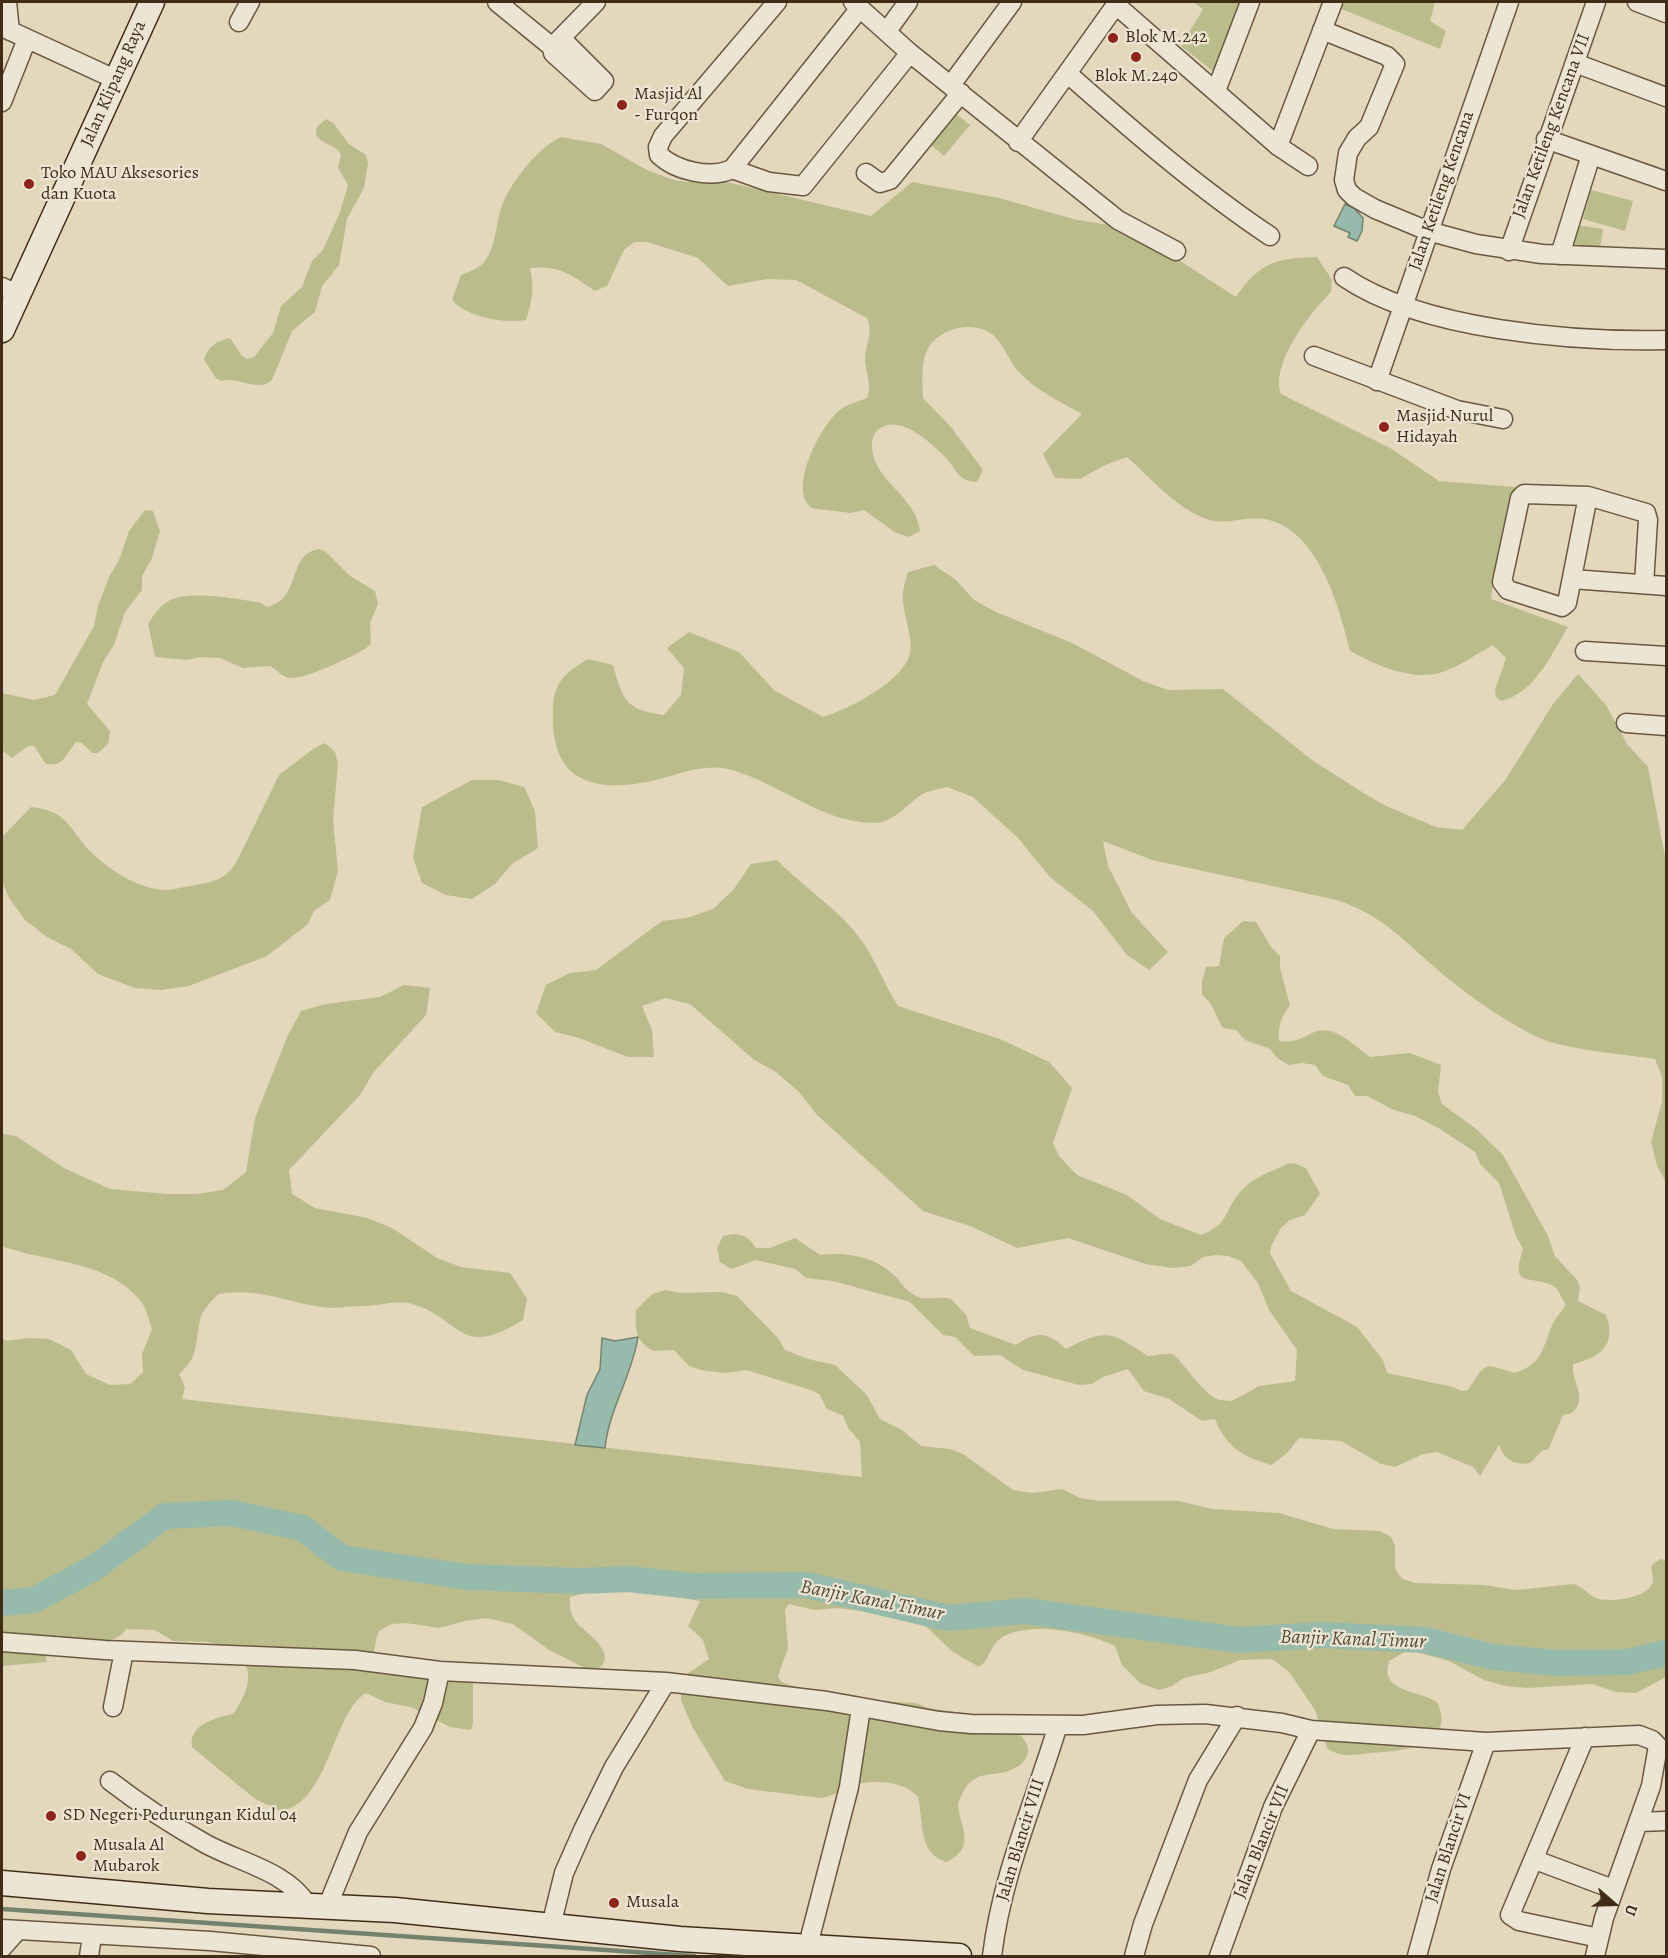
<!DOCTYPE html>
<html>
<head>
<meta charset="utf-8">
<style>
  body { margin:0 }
  #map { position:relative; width:1668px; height:1958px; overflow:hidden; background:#e3d7bc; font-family:Alegreya,serif }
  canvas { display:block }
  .frame { position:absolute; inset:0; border:3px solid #412d17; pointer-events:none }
  .north { position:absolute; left:1584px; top:1874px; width:60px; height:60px; -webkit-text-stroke:4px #ede5d3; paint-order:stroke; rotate:110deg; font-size:16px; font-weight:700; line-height:24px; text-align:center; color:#412d17 }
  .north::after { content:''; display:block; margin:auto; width:21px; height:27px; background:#412d17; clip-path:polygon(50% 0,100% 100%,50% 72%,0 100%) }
</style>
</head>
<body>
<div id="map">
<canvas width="1668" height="1958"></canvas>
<div class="frame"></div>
<div class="north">U</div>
</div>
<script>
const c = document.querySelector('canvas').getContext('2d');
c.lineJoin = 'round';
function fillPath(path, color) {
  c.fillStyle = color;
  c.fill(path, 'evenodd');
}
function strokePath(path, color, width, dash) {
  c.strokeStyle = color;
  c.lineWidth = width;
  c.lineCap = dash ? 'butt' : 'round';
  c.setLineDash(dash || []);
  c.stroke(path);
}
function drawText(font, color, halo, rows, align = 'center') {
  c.font = font + ' Alegreya,serif';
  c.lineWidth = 4.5;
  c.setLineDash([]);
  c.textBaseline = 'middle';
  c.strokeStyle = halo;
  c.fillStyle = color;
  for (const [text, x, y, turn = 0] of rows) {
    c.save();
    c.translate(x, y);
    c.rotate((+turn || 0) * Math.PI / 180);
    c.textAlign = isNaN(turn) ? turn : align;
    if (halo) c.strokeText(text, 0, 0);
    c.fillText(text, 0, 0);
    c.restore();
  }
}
fillPath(new Path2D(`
  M1193,2H1239L1214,72L1181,46L1203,9Z
  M1341,2H1435L1430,21L1446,31L1440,49L1339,8Z
  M951,110L970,125L944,156L926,141Z
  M326,119L333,123L349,144L366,155L368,163L364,188L347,219L339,265L322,286L315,312L292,331L272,380C259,393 237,376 221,381L216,378L204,360C208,346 217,341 230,338L242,356L247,359L254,357L273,333L281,306L302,287L312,261L323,250L340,212L348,185L338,168L341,154C335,144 323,145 316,135L317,127Z
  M561,137L601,144L647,170L674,180L687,182L714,179L871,216L912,182L999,198L1077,220L1116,226L1174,257L1236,297C1260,262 1276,258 1317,257L1332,280L1331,292C1310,313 1270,364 1281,394L1390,448L1439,481L1515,487L1498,551L1491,599L1568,627C1551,655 1535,693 1501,701L1496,697L1495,690L1506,658L1493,645C1478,653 1463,664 1448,670C1417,684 1378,666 1350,651C1339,606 1318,529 1265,519C1247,516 1227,525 1210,520C1177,510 1152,479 1127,457L1103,466L1080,479L1055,478L1043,454L1082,414C1059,401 1035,390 1018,371C1007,359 1003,339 987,331C976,326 962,326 951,330C919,342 922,368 923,398L951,427L983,470L977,482C973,481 967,481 964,479C957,475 952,464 946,458C932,444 901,413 879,429C872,434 872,442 872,449C876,483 916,496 920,531L909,537L896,533L864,510L851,513L811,508C809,505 805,501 804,497C797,472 822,424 841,409C849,404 859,401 867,398C872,381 866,376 865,360C865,342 874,338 867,318L796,280L767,279L728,286L698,258L647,242H634L624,250L607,286L595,291C572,275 559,265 530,268C535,288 532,301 526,320C504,324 467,317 452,300L461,275C469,272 480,268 485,261C495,247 496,227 500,212C506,187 538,147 561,137Z
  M1591,190L1633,201L1625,231L1583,219Z
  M1575,225L1603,229L1600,250L1572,245Z
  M145,510L153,511L160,531L152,558L142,576V590L125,612L114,645L103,662L87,704L110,731L108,744L98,753H92L82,743L76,742C66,754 64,767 46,764L34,746H28L12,758L2,750V693L34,700L55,695L94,626L98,606L109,577L119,560L129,531Z
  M318,549L325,551L350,576L375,591L378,604L370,623L371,644C361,654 303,680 290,678C281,677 278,670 270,666L243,668L220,658L200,657L187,660L155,657L148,624C153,616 158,608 167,602C186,589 238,599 261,603L267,607C302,599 287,555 318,549Z
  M934,565L956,580L974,600L996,612L1072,643L1143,681L1168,690L1223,689L1312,760L1362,792L1386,806L1436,827L1462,830L1506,779L1553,704L1578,674L1606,705L1627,744L1648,767L1666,862V1182L1657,1166L1651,1142L1662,1102V1077L1655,1059C1623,1054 1565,1050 1537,1037C1505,1021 1473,999 1445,976C1405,943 1388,918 1337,900L1152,860L1103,841L1108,866L1132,913L1168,952L1149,970L1127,955L1093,911L1050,877L1017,837L973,797L947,787C939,789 928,791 921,795C907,804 893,823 875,823C822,823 781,784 732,770C704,762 678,775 652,781C588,794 549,779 553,707C554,681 568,671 588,659L613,665C623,701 626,710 664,715L681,695L684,668L667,648L689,632L739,652L775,691L823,717C849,709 902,682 910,654C914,641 903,614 903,599C902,590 906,580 908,572Z
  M325,743L335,752L338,764L333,820L338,871L330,900L314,911L308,924L267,956L189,986L161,990L135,988L98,974L71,949L47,937L25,920L9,898L2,881V837L31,807C71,811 69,832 94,855C111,871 140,889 164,890C172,890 183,887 191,886C213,882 226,880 237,861L279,775L313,749Z
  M472,780H499L524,787L535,811L538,848L512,864L495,884L472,899L446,895L422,883L413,858L422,807Z
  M777,860C803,887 836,907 859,937C875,958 884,984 898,1006L1000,1039L1049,1062L1072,1088L1053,1143L1059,1156L1077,1175L1127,1195L1160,1219L1201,1235C1229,1225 1224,1210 1241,1191C1253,1177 1271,1172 1287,1164L1294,1163L1306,1168L1320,1194L1305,1215L1290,1220L1281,1228L1271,1246L1270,1253L1291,1291L1357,1327L1383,1360L1387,1373L1453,1387L1461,1391L1468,1390C1486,1363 1482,1362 1514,1373C1541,1365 1542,1351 1551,1328C1554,1319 1562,1312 1566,1304C1560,1299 1560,1289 1552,1285C1528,1275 1510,1288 1523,1249L1516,1236L1499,1183L1480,1164L1475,1152L1440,1129L1415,1116L1391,1109L1368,1096H1355L1348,1085L1323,1076L1315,1065L1302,1063L1289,1065L1278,1059L1270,1049L1245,1040L1236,1030L1223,1028C1215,1015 1214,1004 1202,995V981L1206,967L1219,966L1224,938L1243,921L1256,922L1271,947L1280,956V968L1290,1005C1281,1017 1278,1026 1279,1041C1304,1045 1311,1026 1330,1031C1343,1034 1359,1049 1370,1057L1410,1053L1441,1065L1438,1092L1442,1104L1475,1128L1503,1155L1548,1236L1555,1256L1577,1280L1580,1287L1578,1301L1606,1315C1617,1346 1600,1357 1573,1364C1571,1383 1589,1397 1572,1413L1563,1415L1548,1450H1543L1530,1463C1513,1466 1504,1459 1499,1445L1480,1476L1473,1467L1437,1452L1423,1454L1395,1467L1381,1464L1341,1441L1299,1438L1288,1452L1272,1465C1243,1457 1227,1448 1215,1419L1202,1421L1169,1399L1144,1391L1128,1369L1103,1377L1092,1384L1079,1385L1023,1370L1000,1355L974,1356L955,1337L943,1335L910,1302L833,1281L806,1278L795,1269L756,1260L731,1269L720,1262L717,1248L723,1236C740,1232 747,1235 756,1248H770L795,1238L820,1255C847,1252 874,1256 895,1276C902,1283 905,1290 914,1295C926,1302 938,1295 951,1299L966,1315L970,1328L1016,1345C1036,1331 1048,1331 1066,1349C1107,1328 1111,1332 1148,1356C1155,1356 1165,1353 1172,1354C1179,1356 1202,1394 1219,1400L1232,1401L1259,1386L1295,1381L1297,1350L1269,1310L1258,1283L1241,1261L1229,1256L1216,1255L1203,1257L1191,1266L1173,1268L1145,1264L1068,1238L1017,1248L970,1226L923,1211L817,1115L799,1092L776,1072L753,1059L690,1004L665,998L642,1006L652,1030L654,1057H628L579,1038L555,1032L536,1013L546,985L570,973L596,970L662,921L687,918L713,909L733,890L751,864Z
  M404,985L430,988L426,1015L373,1073L360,1095L289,1170L292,1194L315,1208L367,1218L392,1228L437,1258L461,1267L510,1273L527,1299L523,1320C456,1361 463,1317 409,1303C396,1300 377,1306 363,1306C350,1306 335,1309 322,1307C280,1301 264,1288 218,1294C213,1300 203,1309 201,1317C194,1340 201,1356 179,1374L185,1387L182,1399L862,1477L860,1442L848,1428L843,1416L826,1408L820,1395L814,1391L746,1370L725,1373L701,1370L689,1366L674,1350L654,1351C635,1342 635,1329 636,1310L652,1294L666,1290L680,1293L722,1292L737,1296L778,1338L785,1350L808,1359L835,1365L867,1395L880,1419L902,1430L921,1446L950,1449L963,1454L1013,1490L1033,1493L1062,1489L1080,1498L1100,1501H1179L1212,1509L1279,1513L1333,1529L1380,1531L1391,1537L1395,1546V1567L1398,1574L1403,1579L1415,1583L1484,1585L1516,1590L1574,1584C1584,1587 1590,1597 1599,1599C1613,1602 1646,1598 1652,1584C1655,1578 1650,1572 1652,1565L1660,1559L1666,1560V1677L1636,1693L1616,1692L1592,1684L1528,1688L1505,1686L1484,1680L1449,1661L1408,1650L1389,1661C1379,1693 1419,1690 1437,1702C1458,1746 1401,1751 1372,1753C1354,1754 1343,1759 1327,1748L1315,1710L1289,1672L1272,1659L1240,1660L1211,1672L1184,1678L1172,1686L1159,1690L1140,1683L1122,1665L1115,1646C1088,1632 1028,1620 1001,1638C990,1645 990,1660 979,1667L953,1652L918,1619L838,1608L815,1610L789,1604L785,1610L788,1648L778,1676L781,1682L831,1698L916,1703L928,1708C950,1712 989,1715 1010,1724C1016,1726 1024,1739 1027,1745C1030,1752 1026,1760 1020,1765C993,1784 974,1760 958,1804C960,1829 977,1846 947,1862C917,1854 924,1821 918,1797C904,1780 871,1779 851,1786C841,1790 832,1797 821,1798L748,1789L725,1781L693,1728L681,1700V1685L687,1674L709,1659L703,1640L688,1626L700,1601L628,1589H602L570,1597C569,1606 571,1617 578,1624C587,1634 624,1657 593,1672L549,1650L513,1624L486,1618L465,1621L439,1628L406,1623L392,1624L380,1630L377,1636L374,1650L378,1657L473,1681V1723L471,1730L450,1727L411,1707L385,1702L366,1693C332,1713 330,1802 281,1811L255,1799L192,1747C188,1724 216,1718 233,1714C241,1704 252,1682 247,1669C245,1662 238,1655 234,1649L208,1642L173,1641L155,1630L126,1629C116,1648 68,1643 48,1643L46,1662L2,1666V1337L6,1341L28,1338L49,1339L71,1350L86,1374L110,1385L130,1384L143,1372L142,1354L152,1329C149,1321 147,1310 142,1303C111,1260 47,1263 2,1246V1134L16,1136L64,1168L110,1189L167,1194H196L223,1190L246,1172L255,1118L288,1035L301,1011L326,1004L380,997Z`), '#bbbc8c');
const water = new Path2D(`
  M1345,204L1354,208L1363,218L1362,231L1357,241L1348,237L1350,233L1334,226Z
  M638,1337C632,1376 609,1409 605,1448L575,1445L587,1395L600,1369L602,1338L615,1341Z`);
fillPath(water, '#96baab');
strokePath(water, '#748270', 1.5);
strokePath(new Path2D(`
  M2,1909L694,1956`), '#748270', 4.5);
strokePath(new Path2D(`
  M2,1603L34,1600L92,1569L165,1516L232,1513L302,1528L342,1558L466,1577L579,1581L629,1579L692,1586L807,1585L948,1618L1025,1611L1239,1640L1321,1635L1425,1640L1493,1657L1558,1663L1627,1662L1666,1653`), '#96baab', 26);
const street = new Path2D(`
  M7,2L10,31
  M497,2L552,47
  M777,2L663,136L658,147L659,155C676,171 711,179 732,169L769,182L803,186L910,53
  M853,2L910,53L1118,220L1176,251
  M1637,2L1666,13
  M1116,5L1278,146L1308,166
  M239,22L250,2
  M2,27L117,80
  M1322,30L1387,56L1395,64L1369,127L1357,138L1348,153L1344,180L1347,190L1354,197L1375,209L1428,231L1476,244L1542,254L1666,259
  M887,31L908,2
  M561,38L604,81L595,91L553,53L552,47L596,2
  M1575,63L1666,97
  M1068,74C1133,131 1198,188 1270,236
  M951,85L1012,2
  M1216,91L1250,2
  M2,102L27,39
  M1546,139L1666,181
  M1018,142L1118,2
  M1278,146L1333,2
  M732,169L860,8
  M866,173L880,183L890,180L961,93
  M1509,251L1596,2
  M1560,255L1591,155
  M1344,277C1421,330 1574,342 1666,340
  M2,287L17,294
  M1314,356L1457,410L1503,419
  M1377,381L1509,2
  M1588,496L1567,603L1562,607L1508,590L1502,582L1520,498L1524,494L1588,496L1646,513L1648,520L1644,584
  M1572,579L1666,586
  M1585,651L1666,656
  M1626,723L1666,726
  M2,1642L105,1650L355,1660L440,1671L666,1682L614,1767L583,1830L564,1873L551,1926
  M666,1682L827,1701L939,1721L971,1724L1083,1725L1157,1715L1205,1714L1282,1723L1311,1730L1486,1742L1639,1735L1652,1740L1658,1746L1651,1786L1604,1918L1595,1956
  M113,1707L124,1651
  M1585,1737L1510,1915L1519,1921L1599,1938
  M110,1781C141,1805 172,1825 206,1844C239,1862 286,1871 307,1904
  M1639,1822L1666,1821
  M1537,1856L1538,1861L1613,1889
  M328,1905L358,1832L423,1728L433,1703L440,1671
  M2,1929L210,1941L371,1956
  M2,1948L18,1930
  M807,1949L849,1787L861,1708
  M89,1956L92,1936
  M992,1956C1002,1874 1034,1804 1058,1725
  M1134,1956L1143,1924L1198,1780L1237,1716
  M1219,1956L1273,1807L1311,1730
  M1417,1956L1441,1869L1486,1742`);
const secondary = new Path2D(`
  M2,330L152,2
  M2,1883L208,1901L395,1910L680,1939L959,1956`);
strokePath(street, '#6a5840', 21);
strokePath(secondary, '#412d17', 27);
strokePath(street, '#ede5d3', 18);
strokePath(secondary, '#ede5d3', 24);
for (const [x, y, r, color] of [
  [1113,38,6,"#8f2418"],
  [1136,57,6,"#8f2418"],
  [622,105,6,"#8f2418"],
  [29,184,6,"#8f2418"],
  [1384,427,6,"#8f2418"],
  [51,1816,6,"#8f2418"],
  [81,1856,6,"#8f2418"],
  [614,1903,6,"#8f2418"]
]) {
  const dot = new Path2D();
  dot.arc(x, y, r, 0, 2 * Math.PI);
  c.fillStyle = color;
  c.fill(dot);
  strokePath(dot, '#ede5d3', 2);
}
drawText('18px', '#412d17', '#ede5d3', [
  ["Blok M.242",1125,38],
  ["Blok M.240",1136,77,"center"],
  ["Masjid Al",634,95],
  ["- Furqon",634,116],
  ["Toko MAU Aksesories",41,174],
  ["dan Kuota",41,195],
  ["Masjid Nurul",1396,417],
  ["Hidayah",1396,438],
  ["SD Negeri Pedurungan Kidul 04",63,1816],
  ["Musala Al",93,1846],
  ["Mubarok",93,1867],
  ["Musala",626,1903]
], 'left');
drawText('18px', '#412d17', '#ede5d3', [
  ["Jalan Klipang Raya",114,84,-66],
  ["Jalan Ketileng Kencana VII",1552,126,-70],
  ["Jalan Ketileng Kencana",1442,191,-71],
  ["Jalan Blancir VIII",1021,1840,-73],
  ["Jalan Blancir VII",1262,1842,-68],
  ["Jalan Blancir VI",1449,1848,-72]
]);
drawText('italic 20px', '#524935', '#ede5d3', [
  ["Banjir Kanal Timur",872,1601,11],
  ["Banjir Kanal Timur",1353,1640,2]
]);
</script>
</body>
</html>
